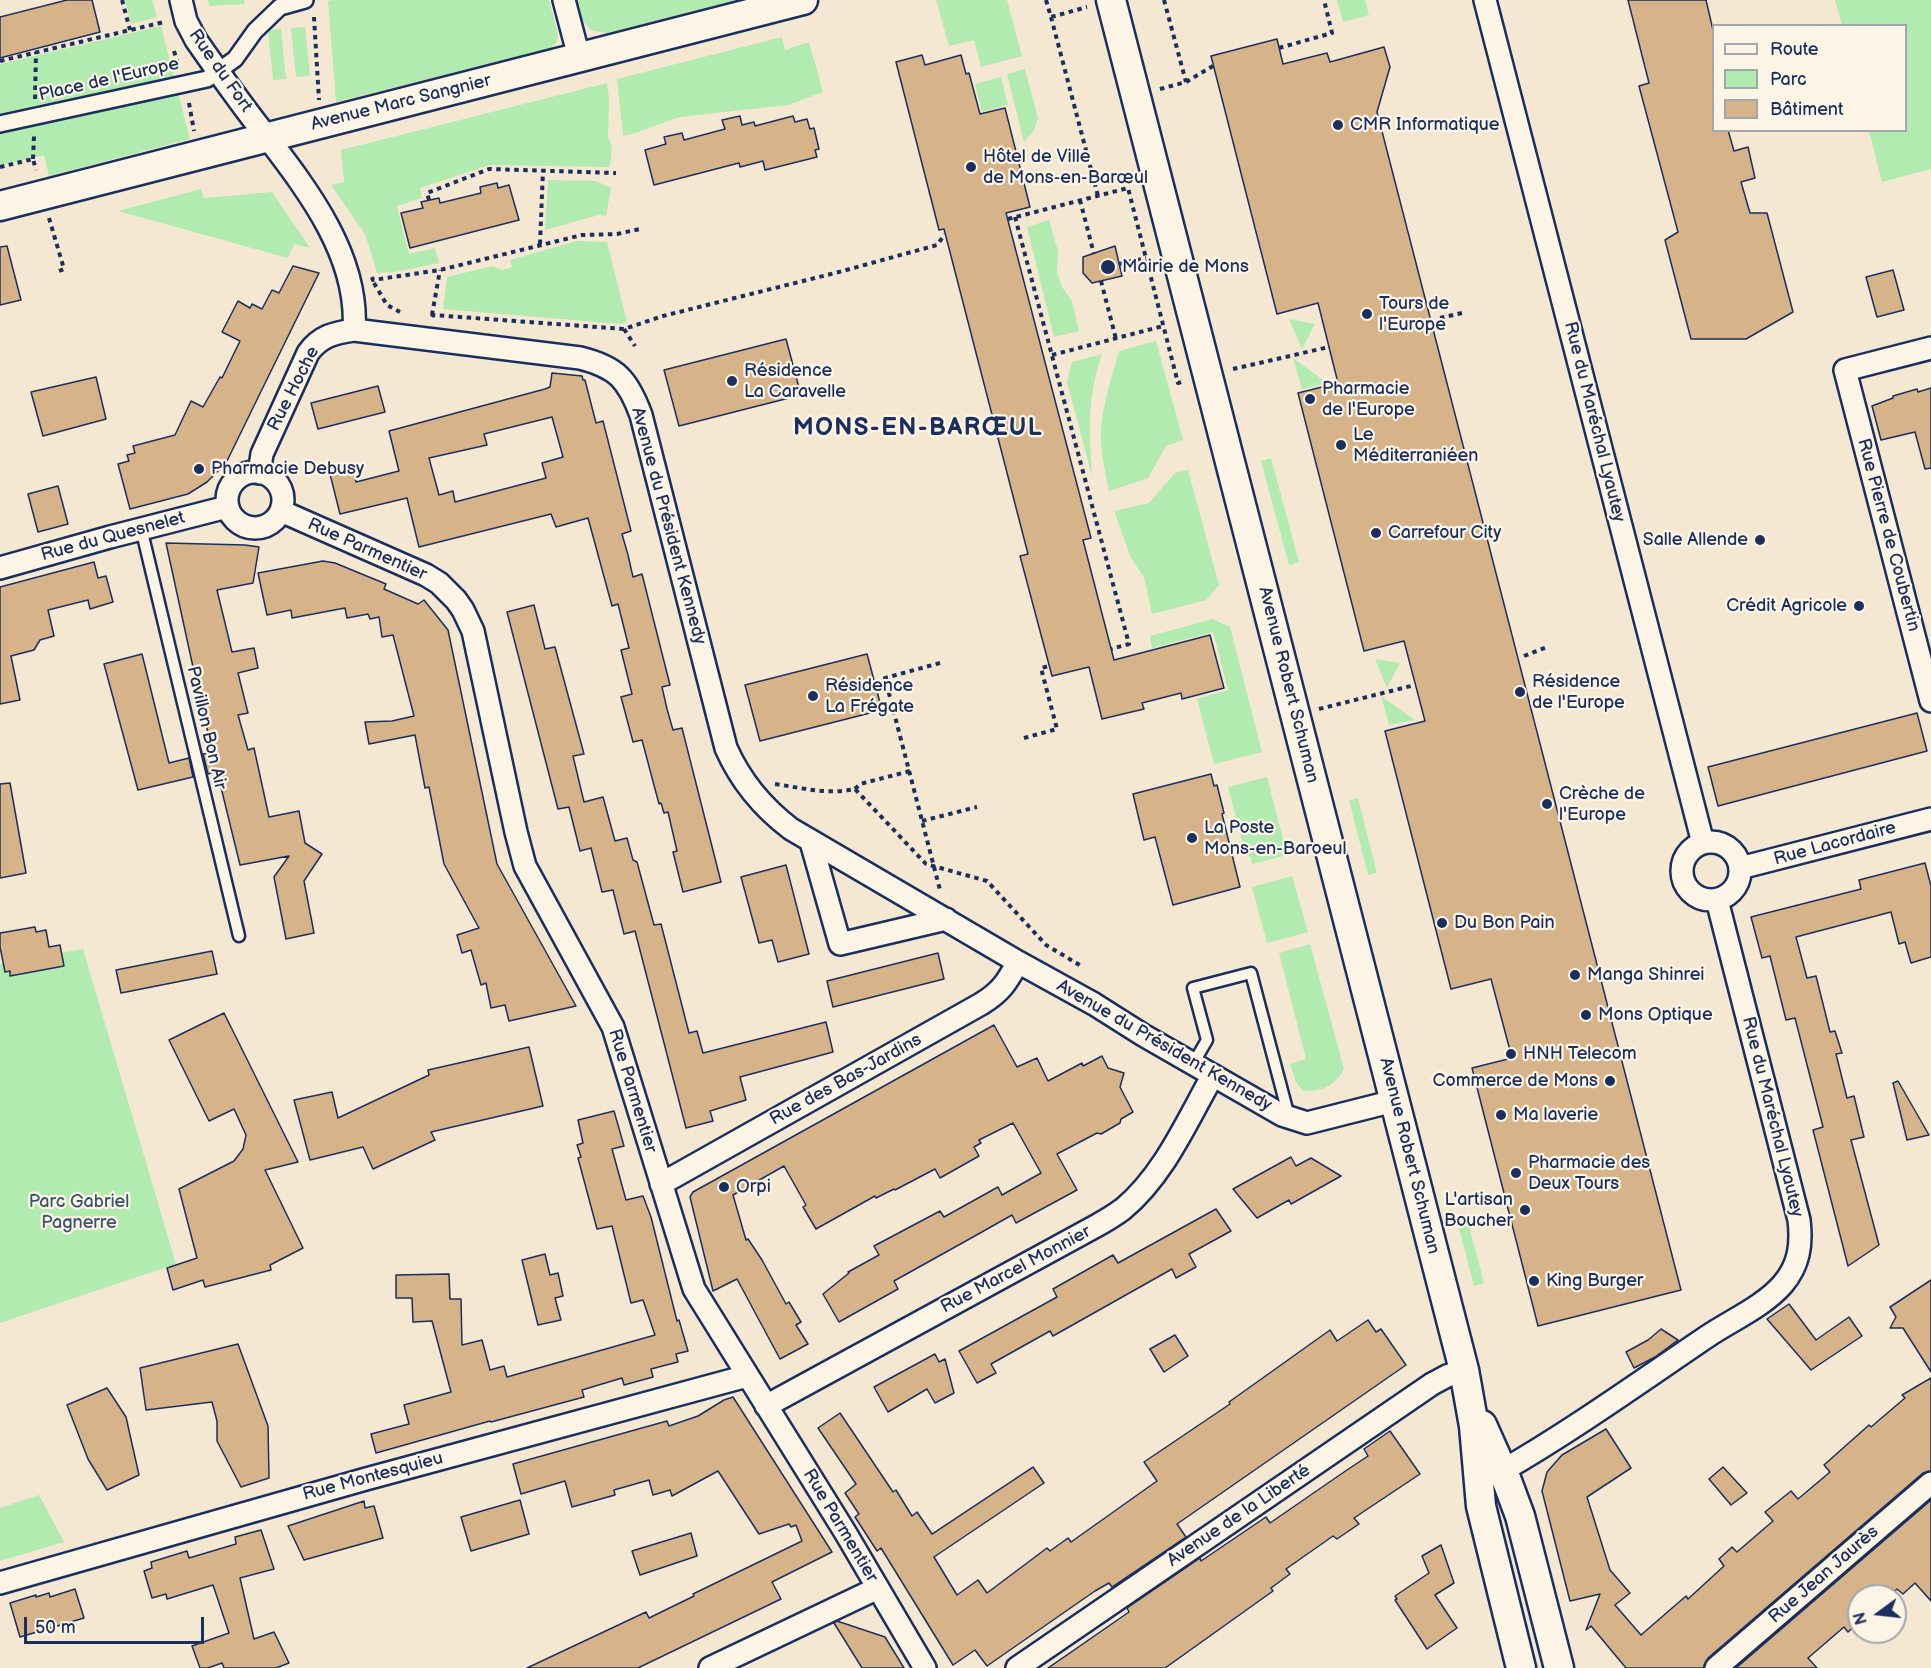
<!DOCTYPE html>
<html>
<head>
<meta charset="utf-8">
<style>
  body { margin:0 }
  #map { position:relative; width:1931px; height:1668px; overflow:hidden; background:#f4e8d2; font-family:"Balsamiq Sans",sans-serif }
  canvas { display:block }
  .legend { position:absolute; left:1712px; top:24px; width:195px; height:108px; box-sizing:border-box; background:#fcf5e5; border:2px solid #a2a6af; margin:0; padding:8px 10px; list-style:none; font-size:18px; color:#1b2f5e }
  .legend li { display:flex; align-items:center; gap:12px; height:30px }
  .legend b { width:30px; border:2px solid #a2a6af }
  .north { position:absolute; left:1847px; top:1584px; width:60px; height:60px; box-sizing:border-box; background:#fcf5e5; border:2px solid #a2a6af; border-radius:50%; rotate:255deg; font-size:16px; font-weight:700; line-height:24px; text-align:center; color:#1b2f5e }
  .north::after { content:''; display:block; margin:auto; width:21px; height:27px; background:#1b2f5e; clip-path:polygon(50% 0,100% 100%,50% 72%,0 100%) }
  .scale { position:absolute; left:24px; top:1617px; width:180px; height:27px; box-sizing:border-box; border:3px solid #1b2f5e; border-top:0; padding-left:8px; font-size:18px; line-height:21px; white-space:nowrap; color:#1b2f5e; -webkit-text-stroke:4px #fcf5e5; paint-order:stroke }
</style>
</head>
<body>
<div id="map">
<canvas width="1931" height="1668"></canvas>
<ul class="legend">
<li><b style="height:8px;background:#fcf5e5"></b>Route</li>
<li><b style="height:16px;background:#b2ebaf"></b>Parc</li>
<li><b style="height:16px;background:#d6b388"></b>Bâtiment</li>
</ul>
<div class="north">N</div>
<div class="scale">50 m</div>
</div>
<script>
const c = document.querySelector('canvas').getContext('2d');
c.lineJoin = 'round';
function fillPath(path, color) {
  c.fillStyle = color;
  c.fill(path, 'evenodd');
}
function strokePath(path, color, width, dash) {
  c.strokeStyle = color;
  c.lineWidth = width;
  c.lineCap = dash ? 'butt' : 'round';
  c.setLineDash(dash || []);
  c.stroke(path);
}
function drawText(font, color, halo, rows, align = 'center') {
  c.font = font + ' "Balsamiq Sans",sans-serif';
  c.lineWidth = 4.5;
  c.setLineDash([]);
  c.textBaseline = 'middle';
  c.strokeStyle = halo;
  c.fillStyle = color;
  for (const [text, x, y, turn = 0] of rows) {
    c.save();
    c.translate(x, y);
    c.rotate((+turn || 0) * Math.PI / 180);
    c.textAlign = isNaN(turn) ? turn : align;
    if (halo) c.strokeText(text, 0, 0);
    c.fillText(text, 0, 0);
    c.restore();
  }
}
fillPath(new Path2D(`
  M125,0H152L157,17L131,24Z
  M208,0H244L245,4L209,6Z
  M333,0H549L558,34L557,42L549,49L336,102L328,1Z
  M576,0H737L608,33L592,31L581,19Z
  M936,0H1007L1022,56L981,67L974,40L949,46Z
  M1337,0H1365L1369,15L1343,22Z
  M1835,0H1931V169L1882,182L1869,131L1906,130V26L1842,25Z
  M161,26L190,139L49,176L44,155L0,166V64Z
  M305,27L310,76L296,77L291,28Z
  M281,29L286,79L273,80L268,30Z
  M782,37L785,50L809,42L823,92L788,105L680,117L632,134L623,136L617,79Z
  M1025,69L1038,118L1034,130L1024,142L1007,74Z
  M1001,77L1008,105L982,112L975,84Z
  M607,83L609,99L608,137L612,147L610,167L489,165L420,188L422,198L397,206L409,254L435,248L439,263L395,272L377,273L365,234L331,185L344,182L341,150Z
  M548,180L596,181L611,188L606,216L599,215L545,230Z
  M201,189L204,198L272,192L310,248L294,244L288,258L118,211Z
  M1049,220L1058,251L1057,272L1062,287L1072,301L1079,331L1054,337L1027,227Z
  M577,241L607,242L627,322L621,324L443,309L447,277L492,266L502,270L512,267L510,260Z
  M1289,319L1315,324L1302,349Z
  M1156,341L1183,440L1166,446L1148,478L1109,491C1105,471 1100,450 1101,430C1103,403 1112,376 1119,351Z
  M1102,354C1087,399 1089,429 1092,476L1067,382L1072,362Z
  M1293,358L1327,383L1302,389Z
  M1271,458L1299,562L1289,565L1261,461Z
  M1188,470L1219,585L1206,600L1152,614L1144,577L1131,558L1114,511L1149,503L1175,473Z
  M1213,619L1230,627L1262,752L1214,764L1197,699L1228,690L1213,632L1152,648L1150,636Z
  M1375,659L1400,663L1387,688Z
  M1381,696L1415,720L1389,725Z
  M1267,777L1287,855L1252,864L1250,856H1246L1228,787Z
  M1358,798L1377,873L1368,875L1349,800Z
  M1292,876L1308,932L1267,943L1252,887Z
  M1310,944L1344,1069C1336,1085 1321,1093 1302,1090L1296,1082L1290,1064L1306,1059L1279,953Z
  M83,949L176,1264L0,1323V964Z
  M1468,1222L1484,1283L1474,1286L1458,1224Z
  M39,1495L64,1542L0,1561V1508Z`), '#b2ebaf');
const building = new Path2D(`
  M67,0H92L100,32L0,58V17Z
  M1628,0H1706L1713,30V130H1728L1734,151L1748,147L1755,178L1741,182L1750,213H1767L1793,312L1746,339H1691L1665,240L1678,232L1639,86L1649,83Z
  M1277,39L1283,64L1327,53L1330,62L1384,47L1390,67L1377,112L1681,1290L1538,1326L1472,1068L1512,1058L1491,979L1451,989L1385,731L1425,721L1404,641L1364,651L1298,393L1338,383L1318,303L1277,314L1211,56Z
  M922,55L925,65L961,55L966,74L969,73L980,114L1005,108L1030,207L1006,213L1091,538L1083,540L1114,660L1210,635L1224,688L1182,699L1181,693L1142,703L1144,709L1102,719L1089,667L1052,676L1020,556L1028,554L944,229L939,230L896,62Z
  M740,116L742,125L754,122L755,126L793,116L795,122L807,119L810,129L814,128L819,149L815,150L817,157L765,170L763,161L740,167L739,163L654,185L645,150L666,144L664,137L682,133L684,140L725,129L722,120Z
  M497,183L498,188L509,185L519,220L410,248L401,213L423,208L421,202L439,198L440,203L481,193L480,187Z
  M7,246L21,300L0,305V247Z
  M1115,246L1122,276L1092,283L1083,273V257Z
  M293,266L319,273L226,463L207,482L188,494L130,509L118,464L129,461L127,455L135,453L133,446L175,435L191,401L203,407L220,377L222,378L240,341L222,332L238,301L250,308L252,304L262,309L272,290L279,293Z
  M1893,270L1904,310L1877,317L1866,277Z
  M786,339L801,395L679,426L664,370Z
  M552,373L582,376L583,380H585L596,423L603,421L631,531L622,534L628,555L633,577L642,574L670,685L662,687L667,709L673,730L682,728L721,882L683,892L673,852L677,851L668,812L664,813L661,803L659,804L642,740L633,742L621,697L632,694L621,650L629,648L618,604L612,606L588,518L556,527L551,514L419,547L407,498L340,514L330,474L352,468L356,482L399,471L389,431L545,389L550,387ZM552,417L563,457L542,463L546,478L455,502L453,491L439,495L429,458L487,445L484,434Z
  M96,377L106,419L43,436L31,392Z
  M378,386L385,412L318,429L311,403Z
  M1931,388V468L1925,469L1915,432L1881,440L1872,406L1893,398V396L1917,389L1918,392Z
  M58,486L68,524L38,532L28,494Z
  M166,543L245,545L259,547L253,583L217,590L232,652L254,648L258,668L238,673L248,713L238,715L248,750L254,748L269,817L299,811L305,843L322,854L304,881L314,933L286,939L274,877L289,856L240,865L217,771L208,774L203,754L213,752L212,748L203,713Z
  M323,561L335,563L386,584L384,589L418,604L424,600L448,630L497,864L576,1006L509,1021L505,1005L491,1008L486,983L481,985L471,950L462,953L457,935L479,928L444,864L429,787L425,788L415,735L369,744L365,722L392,721L414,716L393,635L382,637L379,617L370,619L368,614L347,618L345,608L292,618L291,610L267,615L258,573Z
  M94,562L98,578L106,576L113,602L90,609L88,600L48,610L54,636L40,640L34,650L11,656L20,700L0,704V587Z
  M534,605L545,649L555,647L584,754L573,756L584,802L603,797L615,841L627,838L633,860L637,862L654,925L661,924L689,1033L697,1031L703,1053L826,1022L833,1052L740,1077L746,1100L710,1111L713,1121L686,1128L635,931L624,934L613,890L602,892L591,848L580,851L569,807L558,809L507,612Z
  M142,654L169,763L189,758L193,777L138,790L104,664Z
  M867,654L882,710L760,741L745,685Z
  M1917,713L1927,751L1718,806L1708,767Z
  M1211,774L1214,786L1217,785L1224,813L1222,814L1240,887L1173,905L1155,837L1144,840L1133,794Z
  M10,783L26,873L0,878V784Z
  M1925,863L1931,886V957L1911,963L1905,942L1899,944L1891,912L1796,937L1807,978L1816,976L1830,1032L1835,1031L1842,1053L1836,1054L1847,1098L1854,1096L1864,1137L1851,1140L1879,1245L1848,1266L1813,1130L1823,1127L1795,1018L1786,1020L1770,956L1762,958L1751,917L1861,889L1859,880Z
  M786,865L809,954L778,962L772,940L759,943L741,877Z
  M35,927L36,932L46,930L49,947L60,945L64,966L10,976V971L5,972L0,947V933Z
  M212,951L217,974L121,993L116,970Z
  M938,953L944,979L833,1007L827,981Z
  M224,1013L298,1162L265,1170L303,1248L270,1265L271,1270L205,1287L203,1280L173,1290L167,1268L197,1258L179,1189L234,1161L243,1149L246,1135L234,1109L209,1121L169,1040Z
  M994,1025L1017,1067L1037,1058L1048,1081L1082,1063L1083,1066L1102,1056L1108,1068L1124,1073L1120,1087L1133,1112L1121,1119L1120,1123L1101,1134L1097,1133L1057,1154L1077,1190L1016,1223L1012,1215L973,1237L894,1281L898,1289L839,1322L823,1294L849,1273L848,1272L879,1255L874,1246L940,1211L944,1217L998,1187L1002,1195L1041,1173L1013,1123L979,1140L981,1143L974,1147L979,1156L940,1178L935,1169L895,1190L894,1189L876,1198L875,1196L816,1229L803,1207L806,1205L784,1166L733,1195L746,1240L748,1239L762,1260L786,1304L789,1302L801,1322L796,1325L808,1344L780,1359L737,1279L713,1291L690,1197L693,1192Z
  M529,1047L543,1106L431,1132L435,1140L373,1169L363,1147L310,1160L294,1100L332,1092L338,1118L429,1075L428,1070Z
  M1898,1081L1929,1135L1907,1140L1893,1083Z
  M614,1111L624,1146L612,1149L626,1200L643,1196L651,1217L677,1321L679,1320L688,1351L676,1354L678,1362L651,1369L653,1377L624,1385L622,1378L582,1390L584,1397L491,1422L490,1421L376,1453L371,1434L409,1424L404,1405L451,1392L432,1321L413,1322L412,1298H396V1275L449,1274L450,1299H461L462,1345L482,1340L490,1370L504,1366L507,1377L655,1335L643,1300L631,1303L612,1226L597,1229L578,1158L581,1157L577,1145L583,1143L578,1120Z
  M1291,1157L1296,1166L1311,1158L1341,1176L1291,1204L1289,1200L1257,1218L1233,1189Z
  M1216,1209L1231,1231L1189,1254L1196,1267L1176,1278L1172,1269L1053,1336L1050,1331L991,1364L996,1373L977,1383L959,1351L1057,1297L1053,1289L1113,1255L1118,1263Z
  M545,1254L550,1275L558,1273L563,1296L555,1298L561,1320L538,1325L522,1260Z
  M1931,1280V1372L1903,1328H1890L1896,1317L1890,1307Z
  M1789,1304L1816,1340L1849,1317L1862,1336L1811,1370L1767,1319Z
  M1368,1320L1376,1332L1381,1329L1406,1365L1177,1524L1186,1537L1112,1587L1109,1583L1095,1591L987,1666L975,1650L953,1665L881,1548L877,1551L855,1517L859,1514L845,1493L856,1484L818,1428L840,1413L893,1492L896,1490L912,1516L917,1512L932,1534L1033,1467L1044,1483L934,1557L957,1595L978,1580L987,1593L1047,1548L1050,1551L1068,1538L1071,1542L1157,1481L1144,1462L1230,1404L1229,1402L1330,1330L1337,1341Z
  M1661,1329L1678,1340L1655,1357L1634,1368L1626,1352L1648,1340Z
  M1175,1335L1188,1356L1164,1372L1150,1349Z
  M238,1344L268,1426L269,1478L241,1487L217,1441V1421L212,1402L146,1410L140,1368Z
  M935,1354L939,1362L945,1359L954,1393L935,1403L927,1389L888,1412L874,1387Z
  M1931,1378V1471L1923,1473L1708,1658L1704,1668H1626L1591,1626L1586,1630L1600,1594L1570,1601L1542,1491L1547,1472L1562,1455L1606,1429L1631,1468L1587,1497L1610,1570L1630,1593L1615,1605L1641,1635L1686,1596L1688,1599L1724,1566L1719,1559L1732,1547L1737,1552L1773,1521L1765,1512L1791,1491L1798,1499L1830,1472L1824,1465L1869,1425L1871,1427L1905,1398L1902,1395Z
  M107,1388L126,1417L139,1475L107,1490L88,1459L67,1405Z
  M733,1397L832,1552L772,1582L781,1599L638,1668H527L646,1612L649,1618L694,1596L693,1594L802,1541L796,1525L791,1527L789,1524L759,1534L718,1471L672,1496L670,1490L653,1495L649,1480L614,1490L615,1495L572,1507L565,1481L521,1494L513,1464L667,1421L669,1426L698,1416L724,1400Z
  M1390,1431L1420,1474L1354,1518L1359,1524L1337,1539L1333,1536L1286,1569L1290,1574L1271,1588L1273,1591L1165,1668H1048L1129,1612L1127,1608L1200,1558L1201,1561L1266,1517L1270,1523L1344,1472L1368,1456L1364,1449Z
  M1723,1467L1747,1493L1731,1505L1709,1479Z
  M520,1500L529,1534L471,1551L461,1517Z
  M1931,1500V1601L1915,1583L1903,1594L1897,1589L1889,1596H1859V1622L1848,1632L1844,1627L1808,1658L1817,1668H1736Z
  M364,1501L365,1508L374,1506L383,1538L304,1560L288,1526Z
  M261,1530L274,1569L240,1578L254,1639L274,1632L289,1663L276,1668H224L222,1663L208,1668H200L192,1646L229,1633L213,1585L167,1599L166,1594L152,1598L144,1571L152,1568L151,1562L187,1551L189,1558L236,1544L235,1537Z
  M691,1533L697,1556L640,1575L632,1551Z
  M1441,1545L1454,1583L1435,1595L1457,1628L1427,1649L1395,1600L1397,1599L1395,1596L1429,1573L1422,1556Z
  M75,1589L84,1618L20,1637L10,1603L36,1595V1597L49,1593L50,1597Z
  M837,1621L885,1637L904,1668H862L834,1623Z`);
fillPath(building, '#d6b388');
strokePath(building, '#1b2f5e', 1.5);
const service = new Path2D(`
  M141,528L239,936
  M1193,1064L1207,1040L1193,988L1251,973L1289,1117`);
const pedestrian = new Path2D(`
  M0,124L207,79L235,59L255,31L280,7L305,0`);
const minor = new Path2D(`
  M181,0L186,21L196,40C219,73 242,106 267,137C309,192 359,257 354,330C334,333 320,336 308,353L262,454L259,473
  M564,0L579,57
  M1485,0L1703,843
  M354,330L580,358C617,367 628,380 641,415L726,748C741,782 762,807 791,829L1018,962L1094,1004L1143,1035L1282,1115L1307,1123L1394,1101
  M1931,348L1845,370L1931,701
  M227 500a28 28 0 1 1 56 0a28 28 0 1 1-56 0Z
  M281,511L426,575L439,583L456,600L463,610L473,631L516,832L525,866L613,1027L694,1289L845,1532L925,1668
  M0,568L110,537L227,507
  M1682 871a29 29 0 1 1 58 0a29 29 0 1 1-58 0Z
  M811,842L840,944L946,919
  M1740,868L1931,819
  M661,1184L981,1004C1001,992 1007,982 1018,962
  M766,1406L1096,1226C1105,1221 1115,1215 1123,1209C1164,1175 1187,1121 1213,1075
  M1502,1471C1573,1430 1640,1382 1708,1336C1732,1320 1764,1306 1783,1284C1799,1265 1802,1245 1799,1220L1717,900
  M0,1583L366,1479L747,1376
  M710,1668L878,1588
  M1017,1668L1432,1384L1447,1376L1464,1370
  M1716,1668L1931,1483`);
const secondary = new Path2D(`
  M1111,0L1464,1370L1474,1426L1481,1506L1521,1668
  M0,206L803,0
  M1482,1425L1507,1481L1520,1516L1559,1668`);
strokePath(service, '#1b2f5e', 15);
strokePath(pedestrian, '#1b2f5e', 20);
strokePath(minor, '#1b2f5e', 26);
strokePath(secondary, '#1b2f5e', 33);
strokePath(new Path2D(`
  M122,0L130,30
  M1046,0L1051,17L1087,7
  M1164,0L1186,82
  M314,17L319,100
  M1051,17L1098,196
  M1279,48L1332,33L1324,0
  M174,51L179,67
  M0,61L164,22
  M1160,89L1186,82L1213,66
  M35,99L36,52
  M189,103L194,131
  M33,159L34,136
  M0,167L33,159L36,170
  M429,200L427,193L489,169L616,173
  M1080,200L1094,254
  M1015,217L1129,644L1111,649
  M49,218L64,269L59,271
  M1008,219L1128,188L1178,383L1185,381
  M540,244L543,170
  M1119,264L1146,258
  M372,277L373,280L440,270L582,235L617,234L640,229
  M1101,281L1116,339
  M374,283L387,305L400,312
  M432,315L440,270
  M432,317L433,315L624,329L663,316L839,272L937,245L945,234
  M1440,318L1462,313
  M624,329L635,346
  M1052,355L1163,326
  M1233,369L1329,347
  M1524,656L1547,647
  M940,663L885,678L940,890
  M1319,709L1415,685
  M1024,738L1057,729L1041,668L1049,666
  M775,784C803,788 827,795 855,789L926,864L987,881L1046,945L1083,967
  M855,789L860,784L910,771
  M922,821L977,807`), '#1b2f5e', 4, [4.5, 4.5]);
strokePath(service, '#fcf5e5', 10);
strokePath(pedestrian, '#fcf5e5', 15);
strokePath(minor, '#fcf5e5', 21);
strokePath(secondary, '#fcf5e5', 28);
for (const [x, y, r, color] of [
  [1338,125,6,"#1b2f5e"],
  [971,167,6,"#1b2f5e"],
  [1108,267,8,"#1b2f5e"],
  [1367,314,6,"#1b2f5e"],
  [732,381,6,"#1b2f5e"],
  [1310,399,6,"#1b2f5e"],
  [1341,445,6,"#1b2f5e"],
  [199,469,6,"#1b2f5e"],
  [1376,533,6,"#1b2f5e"],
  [1760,540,6,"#1b2f5e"],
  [1859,606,6,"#1b2f5e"],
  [1520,692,6,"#1b2f5e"],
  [813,696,6,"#1b2f5e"],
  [1547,804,6,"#1b2f5e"],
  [1192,838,6,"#1b2f5e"],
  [1442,923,6,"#1b2f5e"],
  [1575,975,6,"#1b2f5e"],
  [1586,1015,6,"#1b2f5e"],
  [1511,1054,6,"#1b2f5e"],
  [1610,1081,6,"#1b2f5e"],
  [1501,1115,6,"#1b2f5e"],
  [1516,1173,6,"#1b2f5e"],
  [724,1187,6,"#1b2f5e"],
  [1525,1210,6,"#1b2f5e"],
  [1534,1281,6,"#1b2f5e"]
]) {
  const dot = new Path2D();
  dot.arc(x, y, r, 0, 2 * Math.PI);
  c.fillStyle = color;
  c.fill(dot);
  strokePath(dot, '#fcf5e5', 2);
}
drawText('18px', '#1b2f5e', '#fcf5e5', [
  ["Rue du Fort",220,71,55],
  ["Place de l'Europe",109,80,-13],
  ["Avenue Marc Sangnier",401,103,-14],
  ["Rue Hoche",294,389,-63],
  ["Rue du Maréchal Lyautey",1594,422,76],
  ["Avenue du Président Kennedy",668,526,75],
  ["Rue Pierre de Coubertin",1888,535,75],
  ["Rue du Quesnelet",113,537,-15],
  ["Rue Parmentier",367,550,24],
  ["Avenue Robert Schuman",1288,685,76],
  ["Pavillon Bon Air",206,728,77],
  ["Rue Lacordaire",1835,844,-15],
  ["Avenue du Président Kennedy",1164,1046,30],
  ["Rue des Bas-Jardins",846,1080,-29],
  ["Rue Parmentier",632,1091,73],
  ["Rue du Maréchal Lyautey",1772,1117,76],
  ["Avenue Robert Schuman",1409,1156,76],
  ["Rue Marcel Monnier",1016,1270,-28],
  ["Rue Montesquieu",373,1477,-15],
  ["Avenue de la Liberté",1239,1516,-34],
  ["Rue Parmentier",840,1526,59],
  ["Rue Jean Jaurès",1824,1575,-41]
]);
drawText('18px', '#1b2f5e', '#fcf5e5', [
  ["CMR Informatique",1350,125],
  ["Hôtel de Ville",983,157],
  ["de Mons-en-Barœul",983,178],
  ["Mairie de Mons",1122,267],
  ["Tours de",1379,304],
  ["l'Europe",1379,325],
  ["Résidence",744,371],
  ["La Caravelle",744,392],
  ["Pharmacie",1322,389],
  ["de l'Europe",1322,410],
  ["Le",1353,435],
  ["Méditerraniéen",1353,456],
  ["Pharmacie Debusy",211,469],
  ["Carrefour City",1388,533],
  ["Salle Allende",1748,540,"right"],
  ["Crédit Agricole",1847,606,"right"],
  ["Résidence",1532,682],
  ["de l'Europe",1532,703],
  ["Résidence",825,686],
  ["La Frégate",825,707],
  ["Crèche de",1559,794],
  ["l'Europe",1559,815],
  ["La Poste",1204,828],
  ["Mons-en-Baroeul",1204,849],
  ["Du Bon Pain",1454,923],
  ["Manga Shinrei",1587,975],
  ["Mons Optique",1598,1015],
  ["HNH Telecom",1523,1054],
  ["Commerce de Mons",1598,1081,"right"],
  ["Ma laverie",1513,1115],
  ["Pharmacie des",1528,1163],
  ["Deux Tours",1528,1184],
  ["Orpi",736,1187],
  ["L'artisan",1513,1200,"right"],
  ["Boucher",1513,1221,"right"],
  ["King Burger",1546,1281]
], 'left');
drawText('18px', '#39556e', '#fcf5e5', [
  ["Parc Gabriel",79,1202],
  ["Pagnerre",79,1223]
]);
c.letterSpacing = '1.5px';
drawText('bold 24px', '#1b2f5e', '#fcf5e5', [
  ["MONS-EN-BARŒUL",918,429]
]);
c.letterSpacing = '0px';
</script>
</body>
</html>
